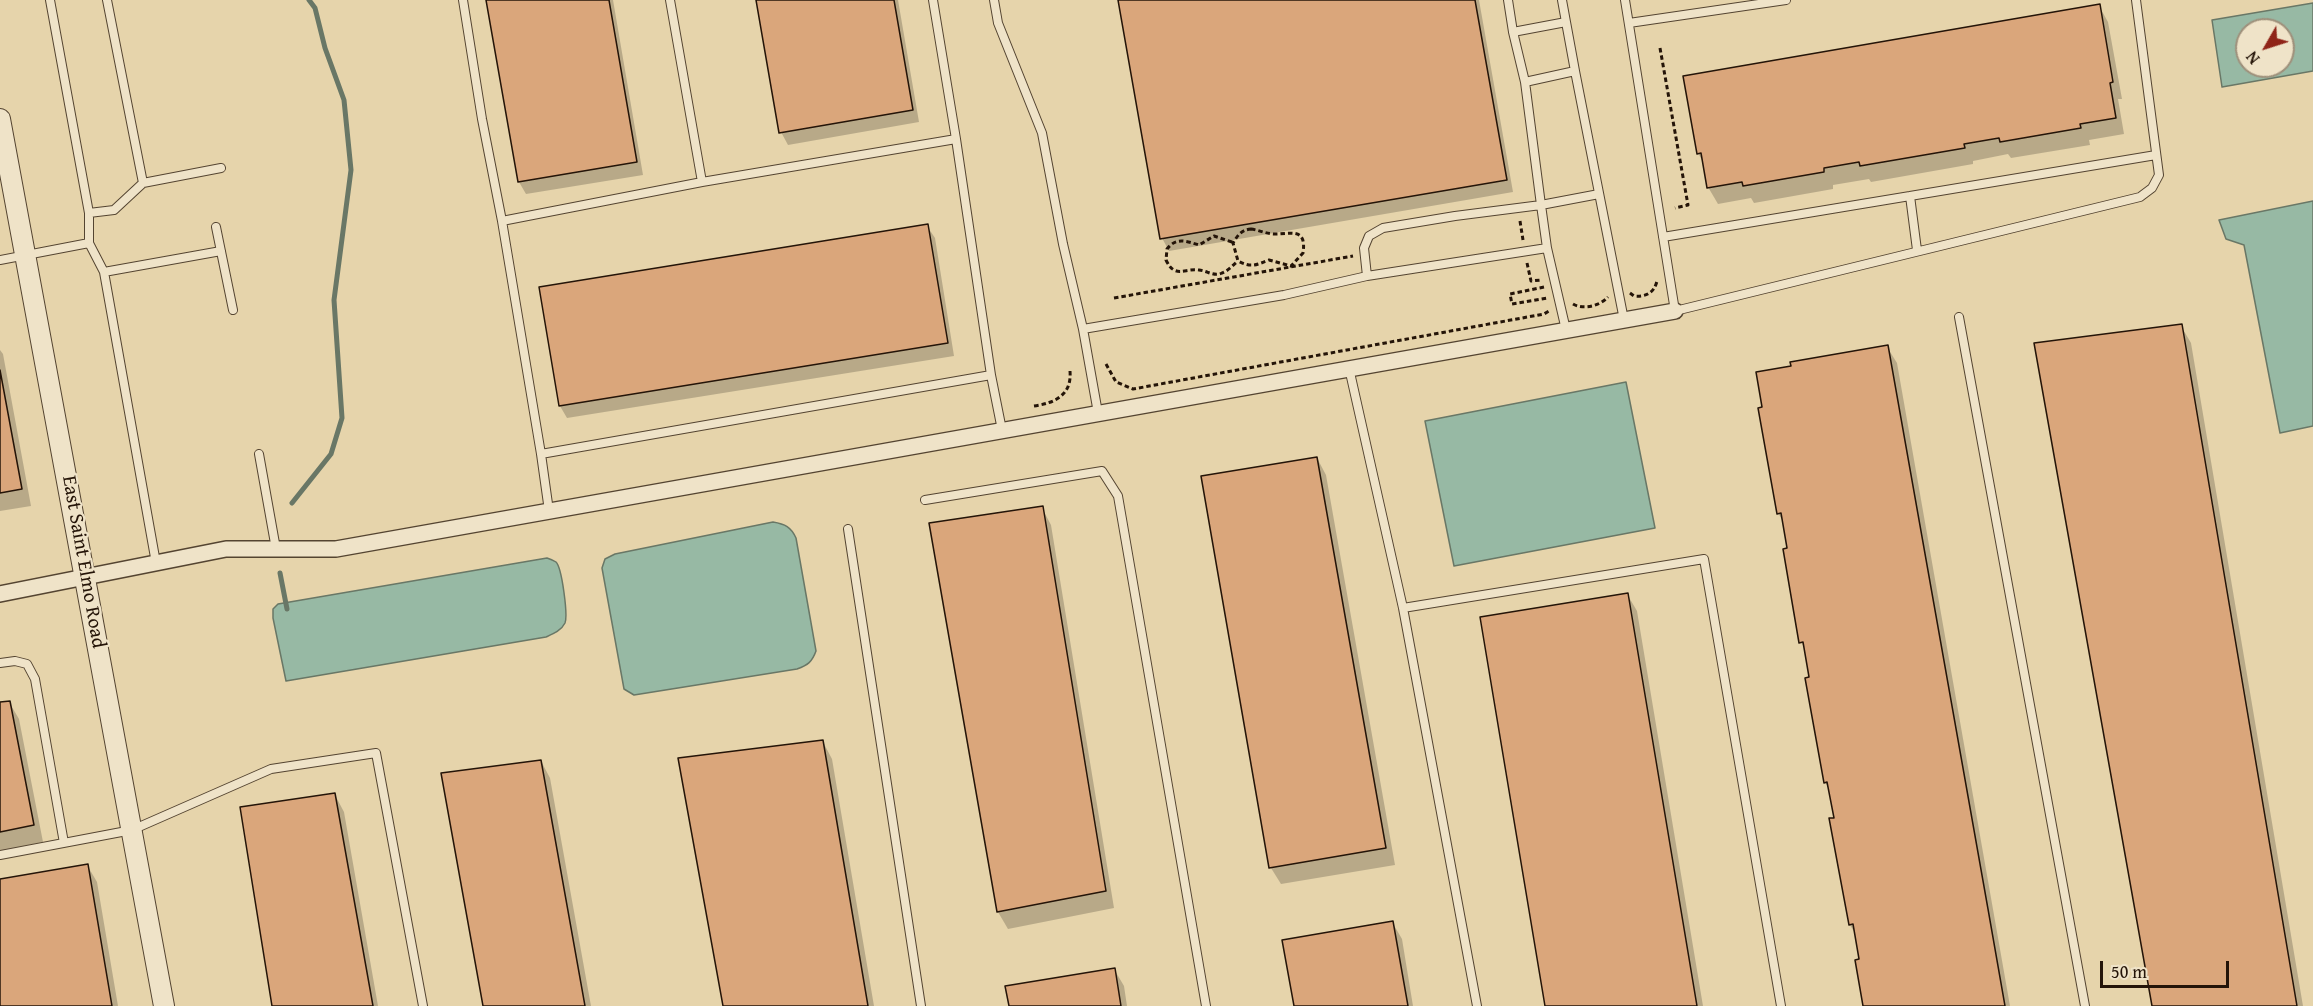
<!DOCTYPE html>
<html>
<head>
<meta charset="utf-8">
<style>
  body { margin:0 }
  #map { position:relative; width:2313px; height:1006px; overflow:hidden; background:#e6d4ab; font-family:"Gentium Book Plus",serif }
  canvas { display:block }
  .north { position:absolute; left:2235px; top:18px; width:60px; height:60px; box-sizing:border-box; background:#efe3c8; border:2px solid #9e907b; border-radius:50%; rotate:231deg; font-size:16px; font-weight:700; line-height:24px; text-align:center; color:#241408 }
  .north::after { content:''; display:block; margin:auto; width:21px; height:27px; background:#8f2418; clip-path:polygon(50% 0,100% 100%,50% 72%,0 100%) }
  .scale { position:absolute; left:2100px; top:961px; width:129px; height:27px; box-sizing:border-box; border:3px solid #241408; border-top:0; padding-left:8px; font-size:18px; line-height:21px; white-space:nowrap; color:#241408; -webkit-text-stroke:4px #efe3c8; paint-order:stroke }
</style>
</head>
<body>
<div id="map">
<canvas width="2313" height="1006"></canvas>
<div class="north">N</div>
<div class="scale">50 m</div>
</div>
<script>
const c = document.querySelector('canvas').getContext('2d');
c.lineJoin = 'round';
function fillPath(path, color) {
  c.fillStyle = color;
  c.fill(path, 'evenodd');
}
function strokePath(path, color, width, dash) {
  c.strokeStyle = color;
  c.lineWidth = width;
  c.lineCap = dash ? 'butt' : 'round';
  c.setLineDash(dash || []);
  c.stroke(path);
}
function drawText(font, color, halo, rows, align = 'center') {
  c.font = font + ' "Gentium Book Plus",serif';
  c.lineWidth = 4.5;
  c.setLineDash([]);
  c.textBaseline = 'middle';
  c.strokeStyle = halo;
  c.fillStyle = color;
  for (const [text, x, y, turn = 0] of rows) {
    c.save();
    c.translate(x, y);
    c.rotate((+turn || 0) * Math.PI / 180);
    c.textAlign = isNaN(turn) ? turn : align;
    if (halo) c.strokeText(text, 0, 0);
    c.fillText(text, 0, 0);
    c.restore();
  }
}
const water = new Path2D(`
  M2313,3V71L2222,87L2212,20ZM2247,30H2283V66H2247Z
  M2313,201V426L2280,433L2244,245L2226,239L2219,220Z
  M1626,382L1655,528L1454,566L1425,421Z
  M773,522C785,524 791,527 796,538L816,651C812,662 808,665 797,669L634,695L624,689L602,568L605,559L615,554Z
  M547,558C550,559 553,560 556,562C562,568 568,615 565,623C561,631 553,634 546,637L286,681L273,618V609L278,604Z`);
fillPath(water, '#97b9a4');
strokePath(water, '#697766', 1.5);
fillPath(new Path2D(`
  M488,0H613L643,175L526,194L519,182Z
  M758,0H898L919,122L788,145L781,132Z
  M1120,0H1479L1513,192L1169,251L1162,238Z
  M2099,6L2108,22L2122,99H2118L2124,134L2089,140L2090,145L2011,158L2008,154L1973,161V164L1871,182L1869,179L1833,185V189L1754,203L1751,198L1718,204L1708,187L1704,164L1698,153Z
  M927,226L935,238L954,356L567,418L560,406Z
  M2181,326L2191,343L2303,1006H2154Z
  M1887,347L1897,363L2010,1006H1865L1861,960L1856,935L1850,925L1835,819L1830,791L1825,782L1807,652L1801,642L1789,549L1784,523L1778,513Z
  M0,350L3,354L31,506L0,511Z
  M1317,458L1326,475L1395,865L1281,884L1271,868Z
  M1042,508L1051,525L1114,908L1008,929L998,912L930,525Z
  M1627,594L1637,611L1703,1006H1547Z
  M9,702L19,719L43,842L0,851V704Z
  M823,742L832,759L874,1006H724Z
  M541,761L550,778L591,1006H485Z
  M335,795L344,812L378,1006H274Z
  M87,865L97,882L118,1006H0V881Z
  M1392,922L1402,939L1413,1006H1296Z
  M1114,969L1124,986L1127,1006H1010Z`), '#0003');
strokePath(new Path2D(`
  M292,503L331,454L342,418L334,300L351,170L344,100L325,48L315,8L309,0
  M280,573L287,609`), '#697766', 5);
const building = new Path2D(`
  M486,0H609L637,162L518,182Z
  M756,0H894L913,110L779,133Z
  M1118,0H1475L1507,180L1160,239Z
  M2100,4L2113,82L2110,83L2116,118L2080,124L2081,128L2000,142L1999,138L1964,144L1965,148L1860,166L1859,162L1824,168V172L1743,186L1742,182L1707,188L1701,153L1697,154L1683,76Z
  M928,224L948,343L559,406L539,287Z
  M2182,324L2297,1006H2152L2034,343Z
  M1888,345L1988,909L2005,1006H1863L1855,960L1859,959L1853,924L1849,925L1829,818H1834L1827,782L1824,783L1805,678L1809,677L1803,642L1799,643L1783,549L1787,548L1781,513L1777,514L1758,408L1762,407L1756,372L1791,366L1790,362Z
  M0,370L22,489L0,493Z
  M1317,457L1386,848L1269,868L1201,476Z
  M1043,506L1106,891L997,912L929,523Z
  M1628,593L1697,1006H1545L1480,617Z
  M10,701L34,825L0,832V702Z
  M823,740L868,1006H723L678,758Z
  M541,760L585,1006H483L441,773Z
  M335,793L373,1006H272L240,807Z
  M88,864L112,1006H0V879Z
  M1393,921L1408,1006H1294L1282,940Z
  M1115,968L1121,1006H1009L1005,986Z`);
fillPath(building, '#daa67b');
strokePath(building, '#241408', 1.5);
const service = new Path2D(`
  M463,0L482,119L502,221
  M670,0L702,182
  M933,0L956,139
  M994,0L998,23L1042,133L1063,244L1083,329L1098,413
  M1508,0L1513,32
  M1562,0L1566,22
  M1625,0L1675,311L2140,197L2152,188L2159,175L2136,0
  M1629,23L1786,0
  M1525,82L1513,32L1566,22L1575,71
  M143,183L221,168
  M1599,194L1541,205L1525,82L1575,71L1624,320
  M1910,196L2156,155
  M89,213L114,210L143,183L107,0
  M216,227L233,310
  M1663,237L1910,196L1917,250
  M89,243L104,272L156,563
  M1547,248L1566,330
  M0,260L89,243V213L50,0
  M104,272L221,251
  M1959,317L2085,1006
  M1083,329L1284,295L1367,276L1547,248L1541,205L1455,216L1383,228L1369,236L1364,248L1367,276
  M1349,368L1403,608L1477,1006
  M259,454L276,549
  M541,454L502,221L702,182L956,139L991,375
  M925,500L1102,471L1118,496L1206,1006
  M549,511L541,454L991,375L1002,430
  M848,529L921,1006
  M1403,608L1704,559L1781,1006
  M0,663L15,661L27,664L35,679L64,843
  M0,855L132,830L271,769L376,753L423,1006`);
const minor = new Path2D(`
  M0,594L226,549H336L1675,311`);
const tertiary = new Path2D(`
  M0,119L164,1006`);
strokePath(service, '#544431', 10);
strokePath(minor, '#544431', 18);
strokePath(tertiary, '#544431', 22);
strokePath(new Path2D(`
  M1660,48L1688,205L1675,208
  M1520,221L1523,240
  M1251,229C1259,230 1266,234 1275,234C1290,234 1307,227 1303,253L1291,266L1269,260C1256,265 1251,268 1238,261L1233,243C1238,235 1241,230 1251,229Z
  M1232,242L1214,236L1199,245C1186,241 1176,237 1167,249L1166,260C1175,279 1184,268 1199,270C1208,271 1214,277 1222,273C1228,271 1233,265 1238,261
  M1527,263L1531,281L1541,280
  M1544,287L1510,294L1512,304L1547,298
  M1630,293L1634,296C1646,297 1654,293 1657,281
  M1114,298L1353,256
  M1573,304C1583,310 1600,306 1608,297
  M1106,364L1116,382L1133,389L1544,314L1549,311
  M1034,406C1055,403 1072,395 1070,371`), '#241408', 3, [4.5, 3]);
strokePath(service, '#efe3c8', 8);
strokePath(minor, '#efe3c8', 15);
strokePath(tertiary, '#efe3c8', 20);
drawText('20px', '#241408', '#efe3c8', [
  ["East Saint Elmo Road",83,562,80]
]);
</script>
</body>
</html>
